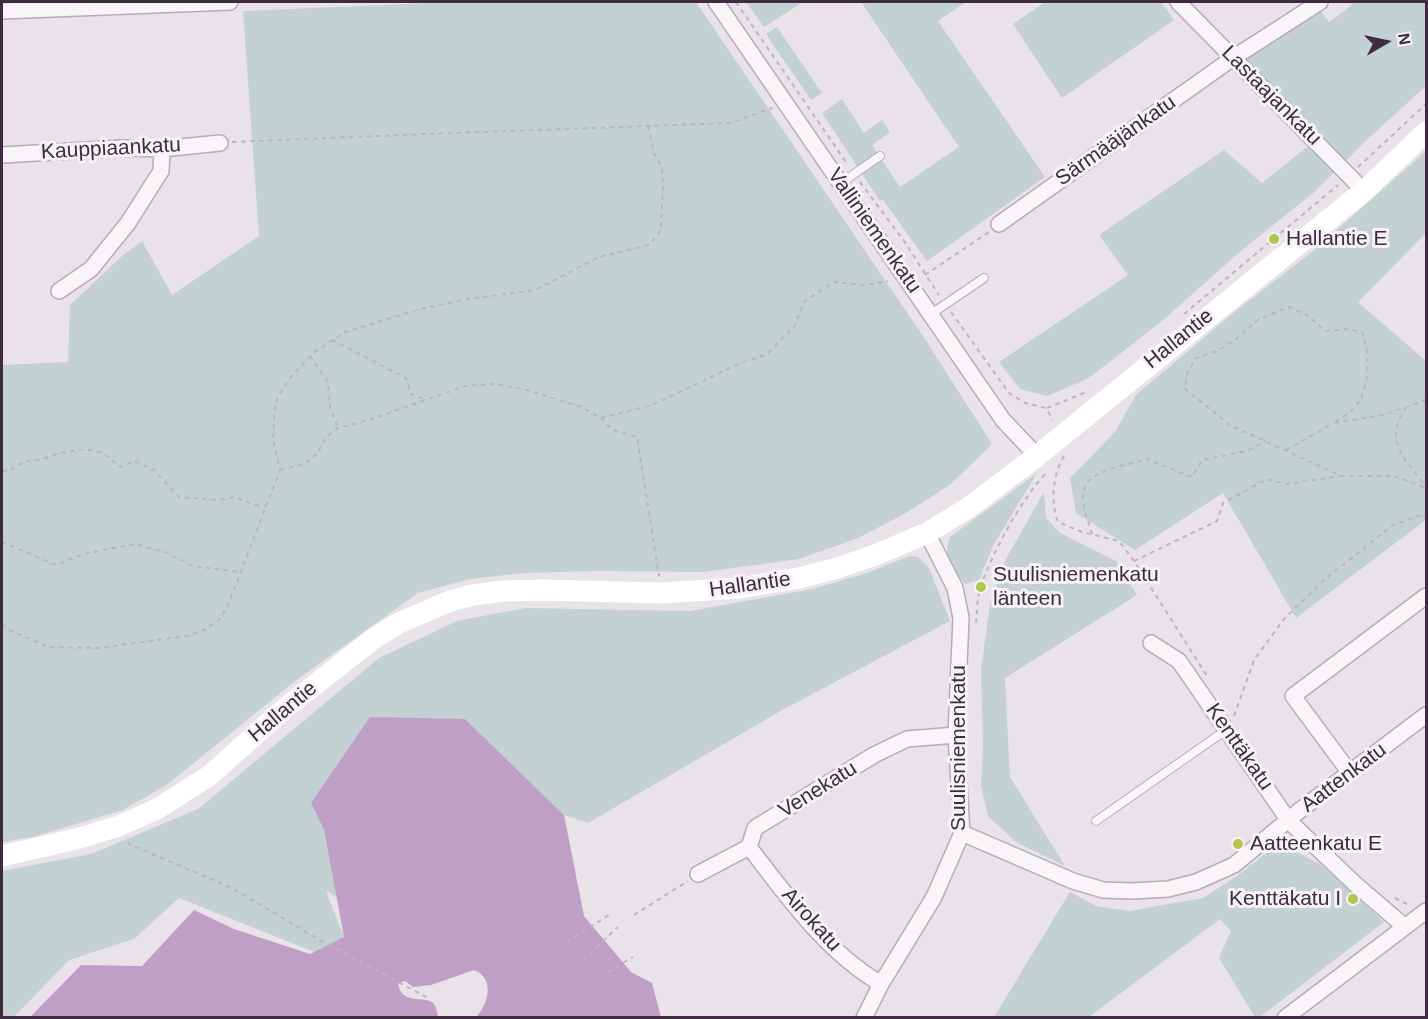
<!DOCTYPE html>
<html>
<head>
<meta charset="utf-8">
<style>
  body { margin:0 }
  #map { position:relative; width:1428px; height:1019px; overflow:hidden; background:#e9e2e9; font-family:Helvetica,sans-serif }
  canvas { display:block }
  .frame { position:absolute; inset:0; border:3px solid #3f2b40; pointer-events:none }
  .north { position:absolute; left:1356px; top:12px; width:60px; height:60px; -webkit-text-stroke:4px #f6f1f7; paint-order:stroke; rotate:81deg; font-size:16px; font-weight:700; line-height:24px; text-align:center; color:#3f2b40 }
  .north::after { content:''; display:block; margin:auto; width:21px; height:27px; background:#3f2b40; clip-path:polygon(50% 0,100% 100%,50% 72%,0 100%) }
</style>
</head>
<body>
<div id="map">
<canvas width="1428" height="1019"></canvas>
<div class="frame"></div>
<div class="north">N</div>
</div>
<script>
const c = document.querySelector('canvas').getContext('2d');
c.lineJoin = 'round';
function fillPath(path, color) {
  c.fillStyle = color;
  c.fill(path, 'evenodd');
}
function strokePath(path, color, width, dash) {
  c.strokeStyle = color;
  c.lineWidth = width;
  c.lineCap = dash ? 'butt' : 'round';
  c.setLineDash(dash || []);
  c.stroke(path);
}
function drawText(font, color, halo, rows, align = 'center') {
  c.font = font + ' Helvetica,sans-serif';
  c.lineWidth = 6;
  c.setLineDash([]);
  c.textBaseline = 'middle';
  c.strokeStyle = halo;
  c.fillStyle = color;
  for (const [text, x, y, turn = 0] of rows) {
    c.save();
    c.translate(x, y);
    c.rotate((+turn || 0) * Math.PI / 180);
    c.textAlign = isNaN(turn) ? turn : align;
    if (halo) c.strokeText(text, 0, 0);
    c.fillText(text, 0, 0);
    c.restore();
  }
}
fillPath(new Path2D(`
  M453,2H696L925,339L992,444L951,484L906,513L858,538L799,559L704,572L598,571L524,573L470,579L418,593L294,682L168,784L123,810L33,837L2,842V365L68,362L70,305L122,256L142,241L172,295L259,236L243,11Z
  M746,2H803L764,27Z
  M861,2H966L938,21L1045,177L927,261L883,200L880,201L822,113L842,99L864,133L882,120L890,132L872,145L900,187L959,147Z
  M1045,2H1161L1174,20L1062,98L1013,24Z
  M1350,2H1426V86L1370,137L1313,193L1242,250L1162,321L1089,378L1047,396L1020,389L999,362L1128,275L1099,235L1224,150L1262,183L1318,138L1243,59L1320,10L1329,22L1352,5Z
  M777,27L822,93L811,100L766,34Z
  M1426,151V233L1358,302L1426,361V520L1296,618L1223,493L1135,550L1076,513L1070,478L1115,432L1136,395L1233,313L1313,251Z
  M1037,473L994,544L979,580L966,584C957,578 947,558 947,547C947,546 950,538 950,537Z
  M1044,492L1046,518L1060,533L1116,561L1137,595L1005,678L1010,777L1065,866L1016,842L988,816L981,786L983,747L981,670L990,604L1006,559Z
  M909,556L918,557L929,568L950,621L784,709L588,823L564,815L465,719L311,803L324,830L337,897L326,891L344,937L329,958L179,898L134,939L69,960L14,1017L2,1018V871L91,854L198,809L379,658L457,621L525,608L690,611L813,589L870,572Z
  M1279,843L1320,864L1384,922L1260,1017H1255L1219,958L1231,931L1220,919L1089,1017H994L1070,892L1096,906L1129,911L1203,898L1237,876Z`), '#c3d1d3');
fillPath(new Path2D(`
  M370,717L465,719L564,815L584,916L631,972L652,983L661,1017H476C489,1004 495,978 474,970L431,985L413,987L405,981L398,983C401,1006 425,995 433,1003C437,1007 437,1013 438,1017H30L81,965L142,966L194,910L234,929L310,954L344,937L324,830L311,803Z`), '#c09fc7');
const lane = new Path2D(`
  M841,183L880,156
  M931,314L984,278
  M1096,821L1226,730`);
const street = new Path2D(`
  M716,2L1003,420L1037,456
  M1178,2L1364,191
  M2,11L230,2
  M2,155L123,148L162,149L220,143
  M999,224L1233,58L1320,2
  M59,291L91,269L128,223L161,171L162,149
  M1151,643L1179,661L1289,821L1354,883L1405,927
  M1350,773L1293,696L1426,596
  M962,833L1073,881L1103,890L1132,891L1168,889L1196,882L1234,865L1299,811L1426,715
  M749,847C788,897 825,951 881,984
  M698,874L749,847L755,828L874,755L907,739L956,735
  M864,1018L881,984L934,897L962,833L956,735L961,618L955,588L927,533
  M1285,1018L1426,911`);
strokePath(lane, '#b6abb6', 10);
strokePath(street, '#b6abb6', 18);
strokePath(new Path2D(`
  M736,2L848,165
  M232,142L426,134L731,123L772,108
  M1358,167L1426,104
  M860,182L904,241L939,295
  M925,275L989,232
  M951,312L1009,393L1025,403L1046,408L1053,420
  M1184,314L1338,185
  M332,340L406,378L411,394L427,400
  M310,356L328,382L330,408L338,427
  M1426,400L1383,415L1333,423C1340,418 1351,413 1356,406C1370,390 1370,351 1362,332L1348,329L1326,331L1308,316L1289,307L1259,319L1236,339L1217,351L1196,358L1187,374L1185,389L1230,425L1341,476H1394L1426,488
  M1406,407C1383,443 1405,458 1426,487
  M1047,408L1089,391
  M601,418L652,405L741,363L767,354L794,327L805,301L834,282L866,285L888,281
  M1286,450L1333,423
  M1064,456C1053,474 1050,501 1058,522L1082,532L1119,541L1134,561L1207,676
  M280,470L304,464L317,454L327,436L338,428L372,419L465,386L496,384L527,390L581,407L601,418L613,430L637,437L659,576
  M2,471H8L26,461L43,459L59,453L86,449L103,453L120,467L135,461L154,470L179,497L219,500L235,497L255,505L266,506
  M1092,534C1089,523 1083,509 1083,497C1082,469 1127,466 1147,459L1192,477L1202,460L1247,451L1266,441
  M2,542L56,565L83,554L135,544L165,552L193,566L241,572
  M1134,561L1217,521L1223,503L1267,479L1287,484L1341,476
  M976,623C977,611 977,598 981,586C992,553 1023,496 1048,471
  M2,624L9,630L48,647L99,648L186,636L204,630L220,619L228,605L280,470L273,439L275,403L288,380L313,353L345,332L420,309L468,299L535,290L599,257L649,245L661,230L663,184L662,168L654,153L648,126
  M1234,716L1254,660L1284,619L1324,580L1393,525L1426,513
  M128,842L129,844L232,888L318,939L428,998
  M1395,898L1409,905
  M634,915L688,881
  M567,942L609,915
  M583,960L618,927
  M608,972L633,957`), '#bdb4bd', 2, [4.5, 4.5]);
strokePath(lane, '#f8f4f8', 8);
strokePath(street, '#f8f4f8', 15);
strokePath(new Path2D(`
  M2,856L76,839L119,826L157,809L209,776L283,710L373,639L399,623L450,601L473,595L505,591L541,590L662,593L739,588L799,578L837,568L878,554L927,533L968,508L1037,456L1364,191L1426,132`), '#fff', 21);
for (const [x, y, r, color] of [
  [1274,239,6,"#b1c64f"],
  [981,587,6,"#b1c64f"],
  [1238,844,6,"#b1c64f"],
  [1353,899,6,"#b1c64f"]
]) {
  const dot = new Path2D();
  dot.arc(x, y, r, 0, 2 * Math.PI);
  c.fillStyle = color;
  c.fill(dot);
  strokePath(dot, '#f6f1f7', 2);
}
drawText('21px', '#3f2b40', '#f6f1f7', [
  ["Lastaajankatu",1271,96,45],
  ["Särmääjänkatu",1116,141,-35],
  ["Kauppiaankatu",111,149,-3],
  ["Valliniemenkatu",874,231,55],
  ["Hallantie",1179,339,-39],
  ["Hallantie",750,585,-8],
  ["Hallantie",283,712,-40],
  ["Kenttäkatu",1239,747,55],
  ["Suulisniemenkatu",959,748,-90],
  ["Aattenkatu",1344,778,-37],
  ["Venekatu",818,790,-32],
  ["Airokatu",811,920,48]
]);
drawText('21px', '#3f2b40', '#f6f1f7', [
  ["Hallantie E",1286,239],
  ["Suulisniemenkatu",993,575],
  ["länteen",993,599],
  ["Aatteenkatu E",1250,844],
  ["Kenttäkatu I",1341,899,"right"]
], 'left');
</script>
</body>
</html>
